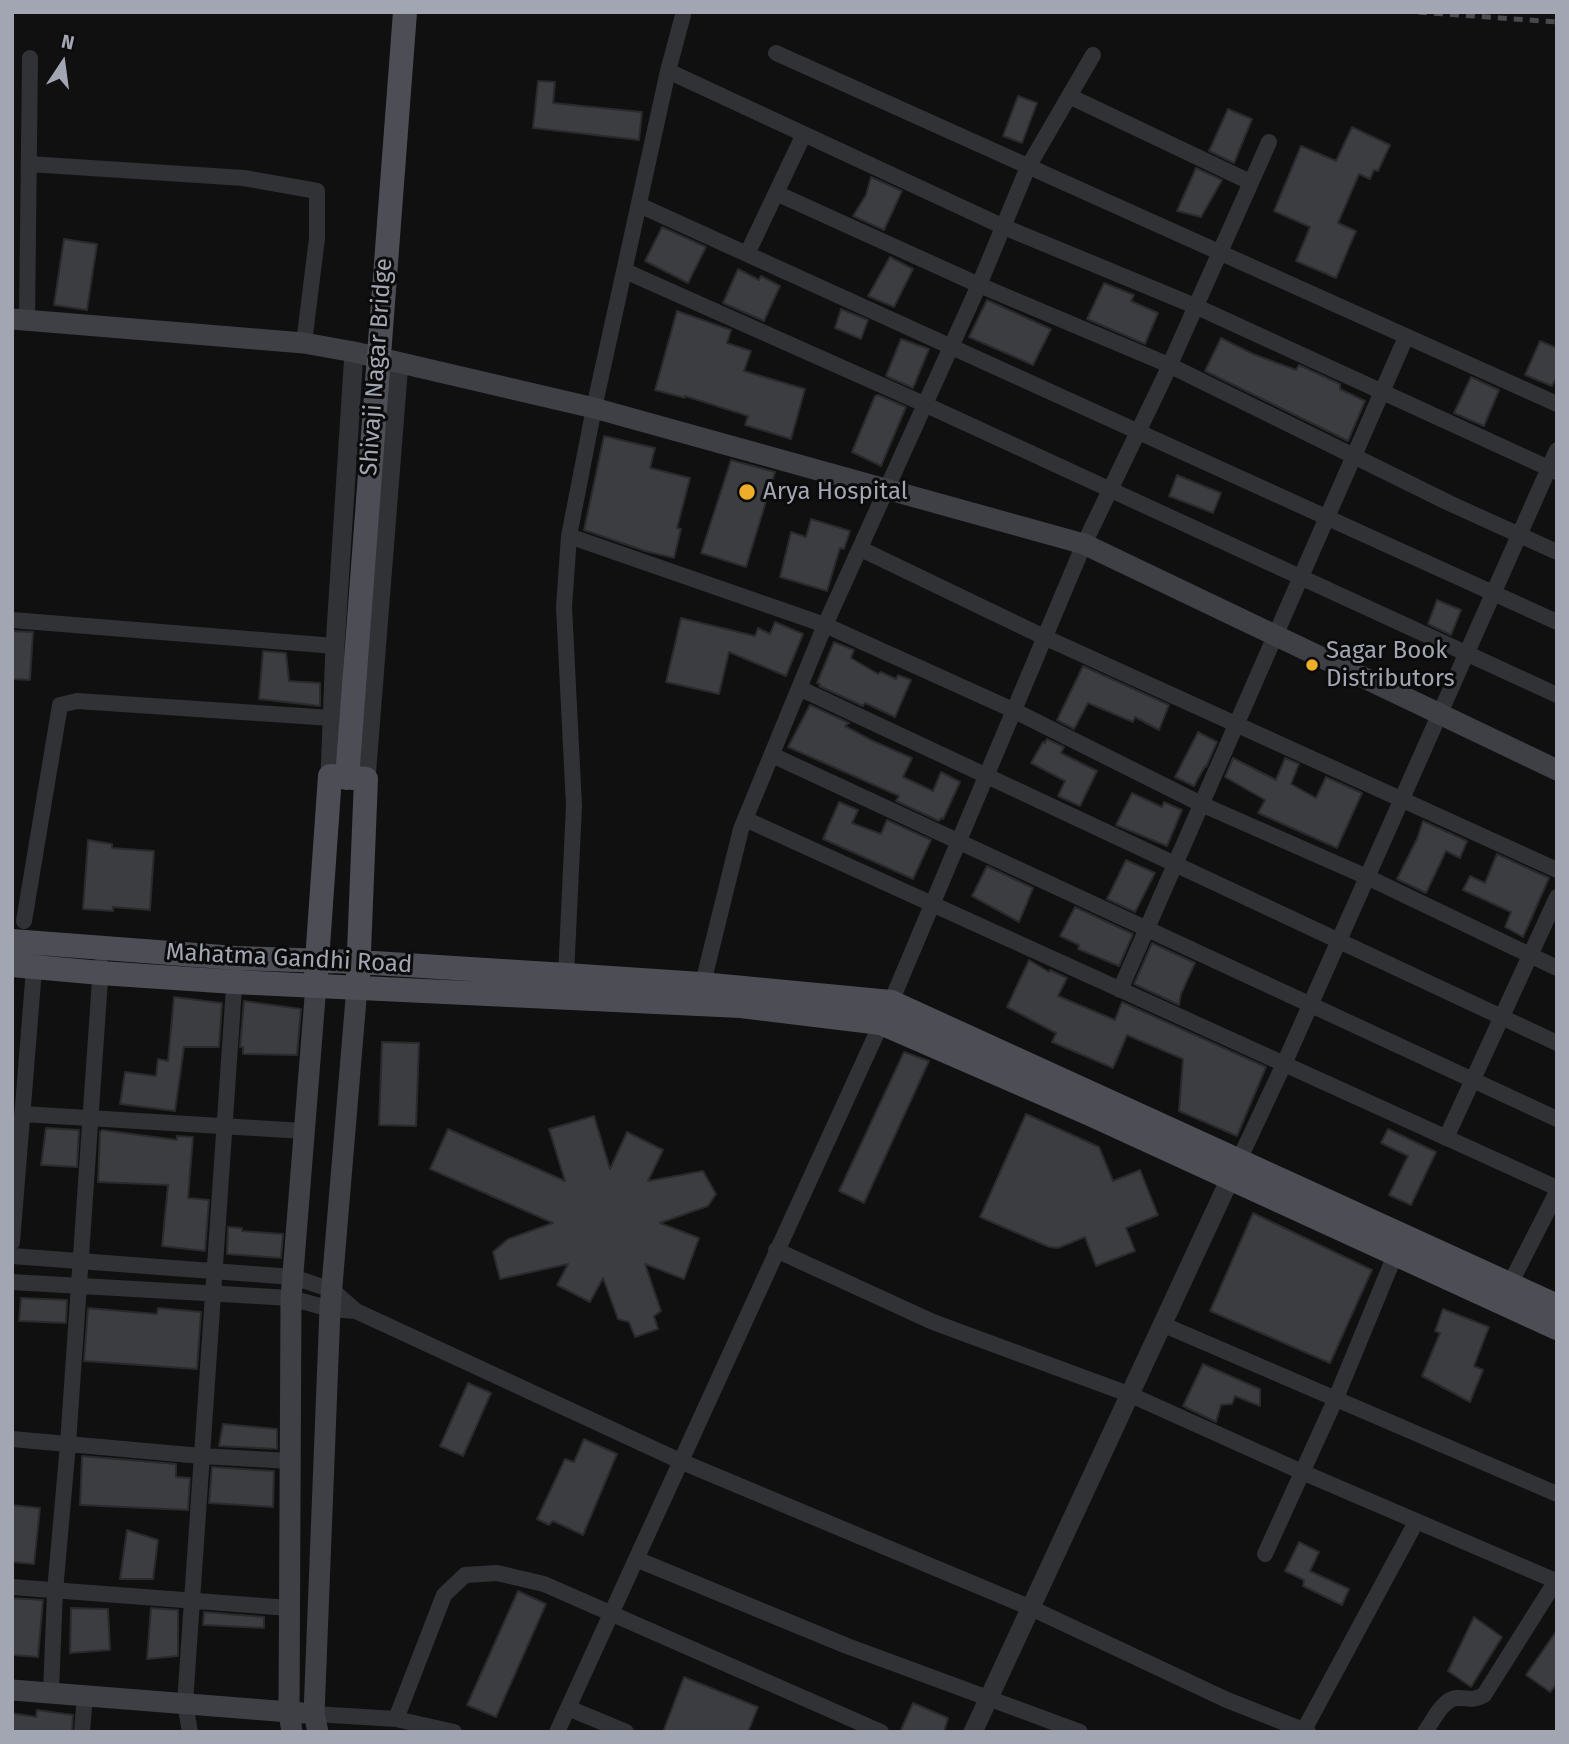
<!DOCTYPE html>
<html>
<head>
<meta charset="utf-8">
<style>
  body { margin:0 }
  #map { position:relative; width:1569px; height:1744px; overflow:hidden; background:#101011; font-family:"Fira Sans",sans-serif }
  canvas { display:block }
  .frame { position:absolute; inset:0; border:14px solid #a1a6b2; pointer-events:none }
  .north { position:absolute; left:28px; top:28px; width:70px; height:70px; -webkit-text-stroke:5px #0b0b0c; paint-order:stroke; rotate:13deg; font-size:19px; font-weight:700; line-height:28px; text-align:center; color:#a1a6b2 }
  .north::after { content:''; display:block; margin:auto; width:24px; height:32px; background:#a1a6b2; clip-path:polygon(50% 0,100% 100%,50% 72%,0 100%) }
</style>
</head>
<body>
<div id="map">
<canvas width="1569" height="1744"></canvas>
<div class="frame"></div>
<div class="north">N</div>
</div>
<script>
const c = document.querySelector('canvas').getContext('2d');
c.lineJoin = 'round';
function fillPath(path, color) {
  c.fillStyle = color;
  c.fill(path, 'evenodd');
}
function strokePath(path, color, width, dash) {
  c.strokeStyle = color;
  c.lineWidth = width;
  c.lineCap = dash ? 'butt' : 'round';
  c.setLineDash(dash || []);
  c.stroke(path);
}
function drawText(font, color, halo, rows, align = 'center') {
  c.font = font + ' "Fira Sans",sans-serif';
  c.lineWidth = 6;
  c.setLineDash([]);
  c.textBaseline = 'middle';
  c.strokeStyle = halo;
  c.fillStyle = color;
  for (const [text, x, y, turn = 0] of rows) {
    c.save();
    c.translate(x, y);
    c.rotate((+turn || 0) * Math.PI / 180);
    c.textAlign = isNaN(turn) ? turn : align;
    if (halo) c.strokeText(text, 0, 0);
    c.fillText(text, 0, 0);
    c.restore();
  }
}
const building = new Path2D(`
  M538,81L555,82L553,103L642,112L639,140L533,128Z
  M1018,96L1037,103L1022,143L1003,136Z
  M1228,109L1252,119L1234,163L1209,151Z
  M1352,127L1390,145L1378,171L1374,170L1370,179L1359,174L1338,223L1356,231L1336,278L1296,261L1310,227L1274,211L1301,146L1336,161Z
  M1196,168L1222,180L1201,217L1177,211Z
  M871,177L902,191L884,230L853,216L866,195Z
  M662,227L706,247L688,283L645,261Z
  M64,239L97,244L87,310L54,305Z
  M890,257L913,269L894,307L868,296Z
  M738,269L759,280L761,276L780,286L764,321L723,303Z
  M1104,283L1134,295L1131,301L1158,313L1145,344L1087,319Z
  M987,300L1051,329L1033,365L969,337Z
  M841,309L868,320L861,339L835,328Z
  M677,311L731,330L727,343L751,351L744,371L805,389L791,439L745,425L748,416L685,396V398L655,390Z
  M1221,338L1253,354L1296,370L1299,365L1340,384V389L1365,401L1348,441L1205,371Z
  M901,339L929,349L913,388L886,376Z
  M1540,341L1557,348V377L1552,386L1525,375Z
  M1471,377L1499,390L1484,426L1454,413Z
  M878,395L906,407L881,466L852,452L875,396Z
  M604,436L655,448L650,468L690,478L677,528L681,529L674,558L645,551L584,530Z
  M731,460L775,472L746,567L701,553Z
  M1177,475L1221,493L1213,513L1169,496Z
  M811,519L850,531L844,549L840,548L827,591L780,577L791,532L806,537Z
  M1437,600L1461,610L1451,635L1428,624Z
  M681,618L755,636L758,628L770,634L775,622L803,634L786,676L729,652L719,694L666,682Z
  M12,631L33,632L30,680L12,679Z
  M834,642L854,650L851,658L878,674L881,672L896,679L898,675L911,680L895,717L865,703L863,706L819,686L820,684L817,683Z
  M263,651L286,653L289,681L320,683V706L259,699Z
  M1083,666L1169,705L1159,730L1135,717L1133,722L1088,703L1074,729L1057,720Z
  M810,705L849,723L845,726L873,741L912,758L903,777L933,791L941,772L960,782L943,819L941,818L939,821L896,801L899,796L788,747Z
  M1198,732L1217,742L1206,767L1205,766L1194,786L1175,777Z
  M1047,739L1064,747L1061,753L1097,771L1080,806L1058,796L1065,781L1031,763L1043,742L1045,743Z
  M1233,758L1276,780L1285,758L1299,764L1291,784L1316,798L1326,777L1362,793L1337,848L1258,813L1265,800L1225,777Z
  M1132,793L1162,807L1164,802L1182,810L1167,846L1116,825Z
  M839,802L858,810L852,823L881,834L887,820L931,840L913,879L823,839Z
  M1423,821L1467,841L1460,858L1446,851L1426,893L1397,879L1417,839Z
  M88,840L112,844V848L154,851L150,910L113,907V911L83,909Z
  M1497,854L1549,878L1523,937L1505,927L1511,912L1463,890L1470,876L1485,883Z
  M1126,860L1155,873L1135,912L1107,899Z
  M987,866L1033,888L1019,922L972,896Z
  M1075,907L1133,934L1119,966L1078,949L1079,945L1060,936Z
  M1152,943L1195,963L1181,994L1179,1005L1134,984Z
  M1029,960L1049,972L1050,970L1067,978L1058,996L1115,1020L1122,1002L1266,1067L1237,1136L1179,1111L1183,1059L1127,1035L1113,1068L1052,1042L1056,1033L1007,1007Z
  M174,997L222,1003L219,1047H184L175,1111L120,1104L125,1072L156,1076L158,1059L168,1061Z
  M244,1001L301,1009L297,1055L243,1054V1047H240Z
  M382,1042L419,1043L416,1126L379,1125Z
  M904,1052L929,1061L864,1203L839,1191Z
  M1026,1114L1099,1147L1113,1181L1140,1170L1158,1215L1126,1228L1135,1251L1096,1266L1085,1237L1058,1248L1049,1247L980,1217Z
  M594,1116L610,1169L627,1132L663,1150L648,1181L703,1171L716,1194L708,1206L660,1223L699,1238L684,1279L645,1264L661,1311L654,1316L658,1329L635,1337L629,1322L618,1319L603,1278L590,1302L557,1285L568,1264L500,1279L493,1252L508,1239L553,1223L430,1169L448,1129L565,1181L549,1129Z
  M46,1128L79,1130L77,1167L41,1165Z
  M1388,1129L1436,1152L1411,1205L1389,1195L1408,1156L1381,1143Z
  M102,1130L177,1140V1136L193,1137L188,1198L209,1200L205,1251L162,1246L168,1185L98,1182L100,1132Z
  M1253,1213L1372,1270L1330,1363L1210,1311Z
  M228,1227L242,1228V1231L283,1234L281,1258L227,1254Z
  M21,1298L67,1300L66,1323L19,1321Z
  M88,1308L157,1314L158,1308L201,1312L197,1369L84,1361Z
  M1443,1309L1489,1327L1474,1366L1483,1370L1470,1402L1422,1376L1440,1333L1435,1331Z
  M1203,1364L1260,1389V1406L1235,1396L1232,1404L1221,1405L1216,1422L1183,1406Z
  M468,1383L491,1393L463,1456L440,1446Z
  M223,1424L277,1429V1449L219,1446Z
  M584,1439L617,1454L583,1535L553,1521L549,1525L537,1519L565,1459L574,1462Z
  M82,1456L176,1464V1477L190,1478L188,1510L80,1505Z
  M212,1467L274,1471L273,1507L209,1503Z
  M12,1505L40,1508L34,1564L12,1562Z
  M127,1530L158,1540L153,1579H120Z
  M1299,1542L1319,1552L1310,1571L1349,1589L1342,1605L1303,1586L1304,1580L1285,1571Z
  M518,1591L546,1604L496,1717L467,1705Z
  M12,1598L43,1600L38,1657L12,1655Z
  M71,1608L108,1609L110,1650L70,1653Z
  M151,1608L178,1610V1656L147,1659Z
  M204,1612L264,1617V1628L203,1625Z
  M1474,1617L1502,1637L1471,1687L1448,1671Z
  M1557,1630V1684L1550,1692L1526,1675Z
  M684,1677L758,1707L748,1732H663Z
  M913,1703L948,1718L944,1732H900Z
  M37,1710L73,1715L72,1732H12V1713L36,1717Z`);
fillPath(building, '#3c3d41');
strokePath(building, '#2a2a2d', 2);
strokePath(new Path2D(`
  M776,53L1557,404
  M668,71L1004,227L1195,306L1557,472
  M1069,96L1250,182
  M29,164L244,178L317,191V238L304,343
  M776,193L979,285L1169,365L1449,503L1557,552
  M639,205L1557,622
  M748,252L804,134
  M625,271L924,404L1557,695
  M27,320L30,58
  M569,536L825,625L1013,710L1201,804L1367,877L1557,968
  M861,549L1044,637L1557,870
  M12,620L335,646
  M799,688L1557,1043
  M772,755L1557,1119
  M745,819L1557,1188
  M24,921L60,705L77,701L332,718
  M566,975L574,806L564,607L569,536L594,408L668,71L683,15
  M1120,990L1406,337
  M701,991L741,829L825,625L979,285L1028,167L1093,55
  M22,1114L304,1131
  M1446,1138L1557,897
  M1239,1160L1284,1064L1557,450
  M12,1242L35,957
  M776,1250L933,1322L1131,1395L1302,1472L1556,1581
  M12,1256L293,1277L332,1290L356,1311L330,1309L291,1298L12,1282
  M1510,1284L1557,1192
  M356,1311L680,1461L1031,1608L1227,1700L1308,1732
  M1164,1325L1557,1494
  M12,1439L201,1456L290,1461
  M1265,1554L1336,1398L1395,1255
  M636,1559L847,1646L1080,1732
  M12,1587L289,1608
  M51,1692L55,1591L68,1444L101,965
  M568,1708L626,1732
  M314,1714L396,1719L454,1732
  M396,1719L444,1595L465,1575L497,1573L544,1584L881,1732
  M1304,1730L1416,1522
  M82,1732L85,1695
  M190,1732L185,1703L235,973
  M557,1732L891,1002L1084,544L1163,380L1269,142
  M1425,1732C1433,1721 1442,1700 1456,1698C1468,1697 1471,1702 1484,1695L1557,1579`), '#313236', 16);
strokePath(new Path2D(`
  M330,776L335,646L354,352
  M366,779L399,362
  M973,1732L1235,1168`), '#313236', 19);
strokePath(new Path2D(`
  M12,319L304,343L354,352L594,408L1084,544L1557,770
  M12,1690L302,1713
  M292,1732L289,1713L291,1298L316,985
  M318,1732L314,1714L330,1309L357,987`), '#3f4046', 21);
strokePath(new Path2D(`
  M347,778L405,12
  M12,941L236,958L358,962L566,975L701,984L891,1002L1557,1306
  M12,965L101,973L234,982L741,1006L881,1023L1090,1114L1557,1328
  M316,975L330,776L366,779L358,976`), '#4d4e55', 24);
strokePath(new Path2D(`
  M1418,12L1557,22`), '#48494f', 5, [9, 7]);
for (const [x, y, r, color] of [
  [747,492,9,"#efae2a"],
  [1312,665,7,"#efae2a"]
]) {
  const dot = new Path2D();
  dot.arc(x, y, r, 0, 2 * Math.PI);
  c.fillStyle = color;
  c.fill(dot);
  strokePath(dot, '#0b0b0c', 2.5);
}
drawText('24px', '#a1a6b2', '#0b0b0c', [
  ["Shivaji Nagar Bridge",377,367,-86],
  ["Mahatma Gandhi Road",289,959,3]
]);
drawText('24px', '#a1a6b2', '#0b0b0c', [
  ["Arya Hospital",763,492],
  ["Sagar Book",1326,651],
  ["Distributors",1326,679]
], 'left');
</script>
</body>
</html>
